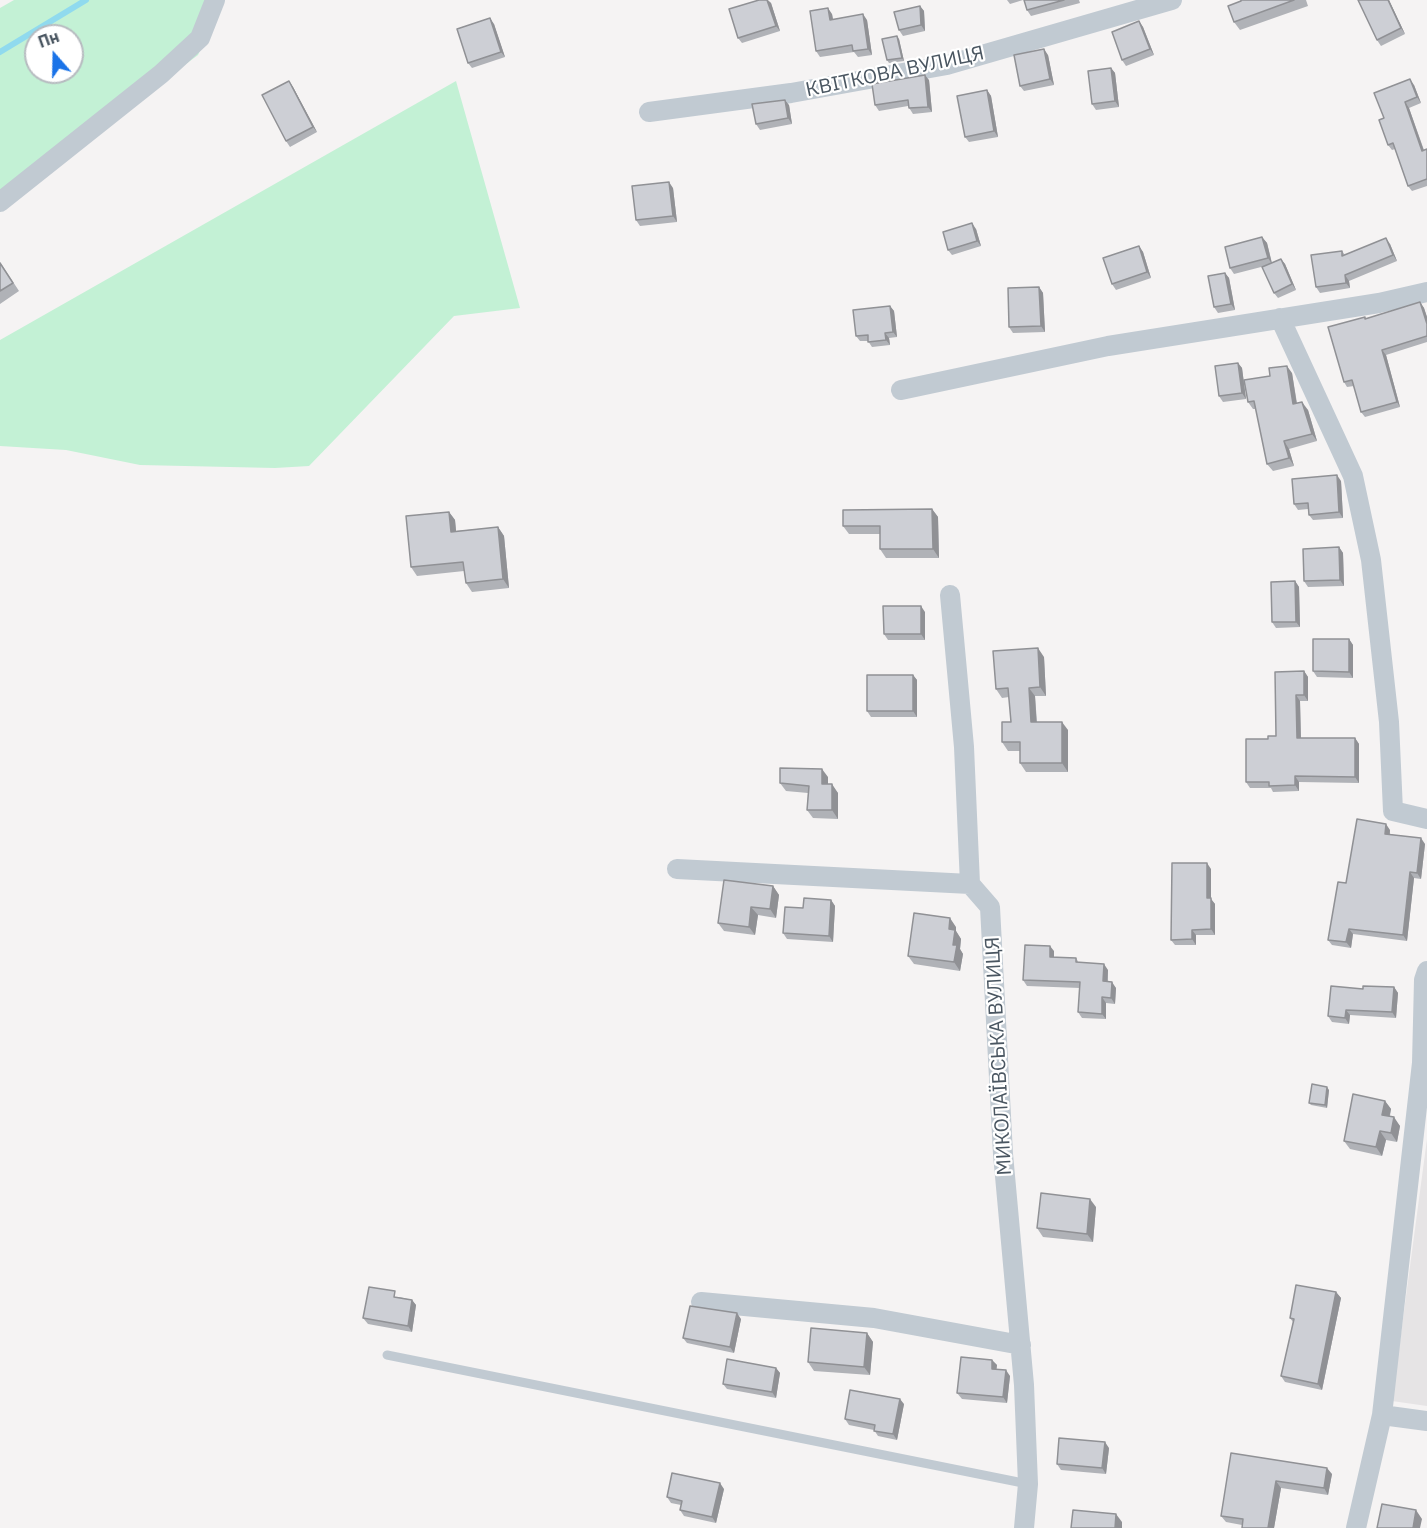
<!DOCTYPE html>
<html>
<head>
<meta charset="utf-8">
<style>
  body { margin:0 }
  #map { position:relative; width:1427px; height:1528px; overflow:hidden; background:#f5f3f3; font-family:"IBM Plex Sans",sans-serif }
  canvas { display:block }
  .north { position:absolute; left:24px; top:24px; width:60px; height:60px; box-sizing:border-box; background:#fff; border:2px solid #b7bbc0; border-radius:50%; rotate:340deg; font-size:16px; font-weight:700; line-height:24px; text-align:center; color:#4a5661 }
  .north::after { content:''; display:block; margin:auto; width:21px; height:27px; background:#1a73e8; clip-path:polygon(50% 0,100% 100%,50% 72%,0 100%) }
</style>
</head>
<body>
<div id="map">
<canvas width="1427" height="1528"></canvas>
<div class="north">Пн</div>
</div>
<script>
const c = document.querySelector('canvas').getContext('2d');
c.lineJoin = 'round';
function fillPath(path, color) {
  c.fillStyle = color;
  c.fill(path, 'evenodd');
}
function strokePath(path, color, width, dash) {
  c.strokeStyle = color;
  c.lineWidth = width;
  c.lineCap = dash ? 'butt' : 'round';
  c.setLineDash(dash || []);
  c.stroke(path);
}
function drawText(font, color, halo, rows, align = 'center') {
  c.font = font + ' "IBM Plex Sans",sans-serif';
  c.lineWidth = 4.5;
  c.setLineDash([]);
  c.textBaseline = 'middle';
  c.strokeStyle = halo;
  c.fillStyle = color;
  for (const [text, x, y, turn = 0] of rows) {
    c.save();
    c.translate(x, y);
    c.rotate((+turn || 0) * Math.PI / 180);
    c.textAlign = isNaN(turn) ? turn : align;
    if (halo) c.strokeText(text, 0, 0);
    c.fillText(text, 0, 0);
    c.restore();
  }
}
fillPath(new Path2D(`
  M1427,1139V1406L1392,1401Z`), '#e6e4e5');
fillPath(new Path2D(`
  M14,0H224L198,55L0,203V8ZM36,36H72V72H36Z
  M456,81L520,308L454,316L309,466L275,468L140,465L66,450L0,446V340Z`), '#c3f1d5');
strokePath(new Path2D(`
  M0,52L86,0`), '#90daee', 6);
strokePath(new Path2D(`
  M387,1355L1028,1484`), '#c1cad2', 9);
strokePath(new Path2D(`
  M649,112L791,93L947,65L1172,0
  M0,202L161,74L200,38L215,0
  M1280,318L1353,476L1371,560L1389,722L1393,811L1427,819
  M901,390L1108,346L1379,303L1427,292
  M950,595L964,747L970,884
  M677,869L970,884L990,907L1003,1154L1024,1385L1028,1484L1024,1528
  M701,1302L874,1318L1021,1345
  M1382,1415L1427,1421
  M1356,1528L1382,1415L1422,1063L1424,980L1427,971`), '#c1cad2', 20);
fillPath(new Path2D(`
  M759,0H768L771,3L780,31L742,43L738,38Z
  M1007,0H1023L1010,4Z
  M1024,0H1079L1080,3L1031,16L1027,10Z
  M1241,0H1306L1308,6L1240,30L1234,22Z
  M1389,0L1405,34L1381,46L1377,40Z
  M920,6L924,11L925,31L903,36L899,30Z
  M832,14L833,19L867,20L872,55L858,57L854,52L820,57L816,51Z
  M1139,21L1143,27L1154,55L1126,66L1122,60Z
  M494,24L505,57L472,68L468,63Z
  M899,39L904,61L889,63L887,60Z
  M1048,55L1054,85L1024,91L1020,86Z
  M1111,68L1115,73L1119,107L1096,110L1092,104Z
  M929,80L932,112L913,114L908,106L879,111L875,105Z
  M289,81L293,87L317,132L290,147L286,141Z
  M1414,85L1421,103L1409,108L1424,150L1427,149V186L1412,191L1408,186L1395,149L1392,150L1388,145L1384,118Z
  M987,90L991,96L998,137L969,142L965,137Z
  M789,105L792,124L760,130L756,124Z
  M673,188L677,222L640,226L636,220Z
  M976,229L981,246L952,255L948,250Z
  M1262,237L1267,243L1272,263L1281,259L1285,264L1296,290L1278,298L1274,293L1265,266L1234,274L1230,268Z
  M1390,244L1397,261L1349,281L1350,288L1320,293L1316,287L1342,251L1345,255Z
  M1139,246L1143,252L1151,278L1116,290L1112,284Z
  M0,262L19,291L0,304Z
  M1225,273L1229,278L1235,310L1218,313L1214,307Z
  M1039,287L1043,293L1045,332L1013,333L1009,327Z
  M1420,302L1424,308L1427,317V342L1386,355L1400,407L1365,417L1361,412L1354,386L1347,387L1344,382L1365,317L1366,319Z
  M890,306L894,311L897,337L889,338L890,345L872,347L868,341H860L856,336Z
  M1238,363L1242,368L1246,399L1223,402L1219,396Z
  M1292,373L1297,403L1308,410L1317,441L1289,449L1294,466L1273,471L1267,464L1256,409H1253L1248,402Z
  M1341,481L1343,518L1313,520L1309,515L1308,509L1298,510L1294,504Z
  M932,509L938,517L939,558H886L880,549V534H849L843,526Z
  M449,512L455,520L456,531L498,527L504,536L509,588L472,592L466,583L464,571L417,576L411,567Z
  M1339,547L1343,553L1344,586L1308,587L1304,581Z
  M1295,581L1299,587L1300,627L1276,628L1272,622Z
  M925,612V640H888L884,634Z
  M1349,639L1353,645V678L1317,677L1313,671Z
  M1044,657L1046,696H1035L1037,722L1068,730V772H1026L1020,763V751H1008L1002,742L1011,722L1009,697L1002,698L996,689Z
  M1304,671L1308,677V701H1300L1301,738H1355L1359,744V783L1299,782V791L1273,792L1271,788H1250L1246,782L1268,739L1276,736Z
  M913,675L917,680V717H871L867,711Z
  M828,777V784L838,793V819L813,818L807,810L808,793L786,791L780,783Z
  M1390,830V834L1425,844L1421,879L1414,878L1407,941L1353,934L1351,948L1332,945L1328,940L1346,883Z
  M1211,869V899L1215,904V935H1196V945H1175L1171,940Z
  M773,886L779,895L776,918L758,915L755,935L724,931L718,923Z
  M831,900L835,906L833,942L787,939L783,933L803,908Z
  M956,927V931L961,939L960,949L963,954L960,971L914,964L908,956Z
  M1054,951V957L1076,958L1079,963L1108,970V982L1116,988L1115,1004L1106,1003V1019L1082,1018L1078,1012L1080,988L1027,986L1023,980Z
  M1394,987L1398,993L1396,1018L1350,1015L1349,1024L1332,1022L1328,1016Z
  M1329,1090L1327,1108L1311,1105L1309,1103Z
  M1385,1101L1391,1109L1390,1116L1400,1126L1397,1142L1386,1140L1382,1156L1350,1149L1344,1141Z
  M1096,1207L1093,1242L1043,1237L1037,1228Z
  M1336,1292L1341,1298L1322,1390L1285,1382L1281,1376L1293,1322L1290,1318Z
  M399,1297L412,1300L416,1305L412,1332L368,1324L363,1318Z
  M741,1319L734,1353L687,1343L683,1338Z
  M867,1333L873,1342L870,1375L814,1371L808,1362Z
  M992,1360L997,1365L996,1369L1010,1376L1007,1403L962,1399L957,1393Z
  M776,1368L780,1373L776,1398L727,1389L723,1384Z
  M904,1404L897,1440L878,1436L874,1430L849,1425L845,1419Z
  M1109,1448L1106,1474L1061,1470L1057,1464Z
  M1231,1453L1332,1474L1328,1495L1281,1488L1274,1528H1242V1525L1226,1522L1221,1516Z
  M724,1489L716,1523L684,1516L680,1510L681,1505L671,1503L667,1497Z`), '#b0b2b7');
fillPath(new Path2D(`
  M767,0L771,3L780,31L776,26Z
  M1388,0H1389L1405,34L1401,28Z
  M920,6L924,11L925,31L921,25Z
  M828,8L832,14L834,26L830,20Z
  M863,14L867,20L872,55L868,49Z
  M490,18L494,24L505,57L501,52Z
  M1139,21L1143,27L1154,55L1150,49Z
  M897,36L899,39L904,61L902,58Z
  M1044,49L1048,55L1054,85L1050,79Z
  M1111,68L1115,73L1119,107L1115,101Z
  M925,75L929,80L932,112L928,107Z
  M1410,79L1414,85L1421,103L1417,97Z
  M289,81L293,87L317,132L313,127Z
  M987,90L991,96L998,137L994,131Z
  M785,100L789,105L792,124L788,118Z
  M1405,102L1409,108L1426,157L1422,151Z
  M669,182L673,188L677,222L673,216Z
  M972,223L976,229L981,246L977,241Z
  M1262,237L1267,243L1272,264L1268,258Z
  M1386,238L1390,244L1397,261L1393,255Z
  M1139,246L1143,252L1151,278L1147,272Z
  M1281,259L1285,264L1296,290L1292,284Z
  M1225,273L1229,278L1235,310L1231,304Z
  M1345,275L1349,281L1350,288L1346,283Z
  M1039,287L1043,293L1045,332L1041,326Z
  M1420,302L1424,308L1427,317V324Z
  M890,306L894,311L897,337L893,332Z
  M885,333L889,338L890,345L886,340Z
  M1382,350L1386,355L1400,407L1397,402Z
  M1238,363L1242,368L1246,399L1242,393Z
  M1287,366L1292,373L1298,412L1293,404Z
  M1302,402L1308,410L1317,441L1312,434Z
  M1284,441L1289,449L1294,466L1289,458Z
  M1337,475L1341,481L1343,518L1339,512Z
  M932,509L938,517L939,558L933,549Z
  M449,512L455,520L457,541L451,532Z
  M498,527L504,536L509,588L503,579Z
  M1339,547L1343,553L1344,586L1340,580Z
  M1295,581L1299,587L1300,627L1296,622Z
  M921,606L925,612V640L921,634Z
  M1349,639L1353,645V678L1349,672Z
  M1038,648L1044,657L1046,696L1040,687Z
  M1304,671L1308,677V701L1304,695Z
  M913,675L917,680V717L913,711Z
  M1029,688L1035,696L1037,730L1031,722Z
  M1296,695L1300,701L1301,743L1297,738Z
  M1062,722L1068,730V772L1062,763Z
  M1355,738L1359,744V783L1355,777Z
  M822,769L828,777V793L822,784Z
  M1295,776L1299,782V791L1295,785Z
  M832,784L838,793V819L832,810Z
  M1386,824L1390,830L1389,839L1385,834Z
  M1421,838L1425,844L1421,879L1417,873Z
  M1207,863L1211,869V899L1215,904V935L1211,929L1207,898Z
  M1410,872L1414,878L1407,941L1403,935Z
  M773,886L779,895L776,918L770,909Z
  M831,900L835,906L833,942L829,936Z
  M751,907L758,915L755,935L749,927Z
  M950,918L956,927V931L961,939L960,949L963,954L960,971L954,962L953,945L949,929Z
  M1349,929L1353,934L1351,948L1346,942Z
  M1192,930L1196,935V945L1192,939Z
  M1050,946L1054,951V963L1050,957Z
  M1104,964L1108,970L1107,987L1103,981Z
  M1112,982L1116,988L1115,1004L1111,998Z
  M1394,987L1398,993L1396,1018L1392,1012Z
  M1102,997L1106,1003V1019L1102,1014Z
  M1346,1010L1350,1015L1349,1024L1345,1018Z
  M1327,1087L1329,1090L1327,1108L1325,1105Z
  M1385,1101L1391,1109L1388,1123L1382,1115Z
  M1394,1117L1400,1126L1397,1142L1391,1133Z
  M1380,1131L1386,1140L1382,1156L1376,1147Z
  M1090,1199L1096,1207L1093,1242L1087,1234Z
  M1336,1292L1341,1298L1322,1390L1318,1384Z
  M412,1300L416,1305L412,1332L408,1326Z
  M737,1313L741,1319L734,1353L730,1347Z
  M867,1333L873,1342L870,1375L864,1367Z
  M992,1360L997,1365L996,1374L992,1369Z
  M776,1368L780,1373L776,1398L772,1392Z
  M1006,1370L1010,1376L1007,1403L1003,1397Z
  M900,1399L904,1404L897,1440L893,1434Z
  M1105,1442L1109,1448L1106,1474L1102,1468Z
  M1327,1468L1332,1474L1328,1495L1324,1488Z
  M1276,1481L1281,1488L1274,1528H1268Z
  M720,1483L724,1489L716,1523L712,1517Z
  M1416,1510L1422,1519L1420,1528H1413Z
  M1116,1514L1122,1522V1528H1115Z`), '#909195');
const building = new Path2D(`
  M759,0H767L776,26L738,38L729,9Z
  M1024,0H1064L1027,10Z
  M1241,0H1294L1234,22L1228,6L1241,1Z
  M1358,0H1388L1401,28L1377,40Z
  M920,6L921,25L899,30L894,12Z
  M828,8L830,20L863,14L868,49L853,51L852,45L816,51L810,11Z
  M490,18L501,52L468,63L457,29Z
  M1139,21L1150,49L1122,60L1112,32Z
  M897,36L902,58L887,60L882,39Z
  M1044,49L1050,79L1020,86L1014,55Z
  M1111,68L1115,101L1092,104L1088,71Z
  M925,75L928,107L909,108L908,100L875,105L872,84Z
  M1410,79L1417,97L1405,102L1422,151L1427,149V179L1408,186L1393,143L1388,145L1379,120L1384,118L1374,93Z
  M289,81L313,127L286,141L262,95Z
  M987,90L994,131L965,137L957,96Z
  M785,100L788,118L756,124L752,104Z
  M669,182L673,216L636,220L632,186Z
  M972,223L977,241L948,250L943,232Z
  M1262,237L1268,258L1230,268L1225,247Z
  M1386,238L1393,255L1345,275L1346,283L1316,287L1311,255L1342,251V256Z
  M1139,246L1147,272L1112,284L1103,258Z
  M1281,259L1292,284L1274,293L1262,267Z
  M0,263L13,283L0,291Z
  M1225,273L1231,304L1214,307L1208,276Z
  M1039,287L1041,326L1009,327L1008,288Z
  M1420,302L1427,324V336L1382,350L1397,402L1361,412L1352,380L1344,382L1328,327L1365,317V319Z
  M890,306L893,332L885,333L886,340L868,342V335L856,336L853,310Z
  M1238,363L1242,393L1219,396L1215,366Z
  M1287,366L1293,404L1302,402L1312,434L1284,441L1289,458L1267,464L1254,401L1248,402L1244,380L1270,376L1269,368Z
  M1337,475L1339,512L1309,515L1308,503L1294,504L1292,479Z
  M932,509L933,549H880V526H843V510Z
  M449,512L451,532L498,527L503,579L466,583L463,562L411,567L406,516Z
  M1339,547L1340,580L1304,581L1303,549Z
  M1295,581L1296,622H1272L1271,582Z
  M883,606H921V634H884Z
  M1313,639H1349V672L1313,671Z
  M1038,648L1040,687L1029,688L1031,722H1062V763H1020V742H1002V722H1011L1008,688L996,689L993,651Z
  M1304,671V695H1296L1297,738H1355V777L1295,776V785L1269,786V782H1246V739H1268V736H1276L1275,672Z
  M867,675H913V711H867Z
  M780,768L822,769V784H832V810H807L809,786L780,783Z
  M1357,819L1386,824L1385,834L1421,838L1417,873L1410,872L1403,935L1349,929L1346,942L1328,940L1338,882L1346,883Z
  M1172,863H1207V898H1211V929L1192,930V939L1171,940Z
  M724,880L773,886L770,909L751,907L749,927L718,923Z
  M804,898L831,900L829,936L783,933L785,907L803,908Z
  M914,913L950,918L949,929L955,930L953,945H957L954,962L908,956Z
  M1025,945L1050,946V957L1076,958V962L1104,964L1103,981L1112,982L1111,998L1102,997V1014L1078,1012L1080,982L1023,980Z
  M1331,986L1363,989V986L1394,987L1392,1012L1346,1010L1345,1018L1328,1016Z
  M1312,1084L1327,1087L1325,1105L1309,1103Z
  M1353,1094L1385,1101L1382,1115L1394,1117L1391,1133L1380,1131L1376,1147L1344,1141Z
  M1041,1193L1090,1199L1087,1234L1037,1228Z
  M1296,1285L1336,1292L1318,1384L1281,1376L1294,1319L1290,1318Z
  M369,1287L395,1291L394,1297L412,1300L408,1326L363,1318Z
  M690,1306L737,1313L730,1347L683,1338Z
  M811,1328L867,1333L864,1367L808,1362Z
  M961,1357L992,1360V1369L1006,1370L1003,1397L957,1393Z
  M727,1359L776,1368L772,1392L723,1384Z
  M850,1390L900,1399L893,1434L874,1431L875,1425L845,1419Z
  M1059,1438L1105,1442L1102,1468L1057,1464Z
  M1231,1453L1327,1468L1324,1488L1276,1481L1268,1528H1242L1243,1519L1221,1516Z
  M672,1473L720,1483L712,1517L680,1510L682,1501L667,1497Z
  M1382,1504L1416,1510L1413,1528H1377Z
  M1073,1510L1116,1514L1115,1528H1071Z`);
fillPath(building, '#cdcfd5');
strokePath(building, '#909195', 1.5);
drawText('20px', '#4a5661', '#fff', [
  ["КВІТКОВА ВУЛИЦЯ",895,72,-12],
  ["МИКОЛАЇВСЬКА ВУЛИЦЯ",999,1056,-93]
]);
</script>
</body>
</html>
